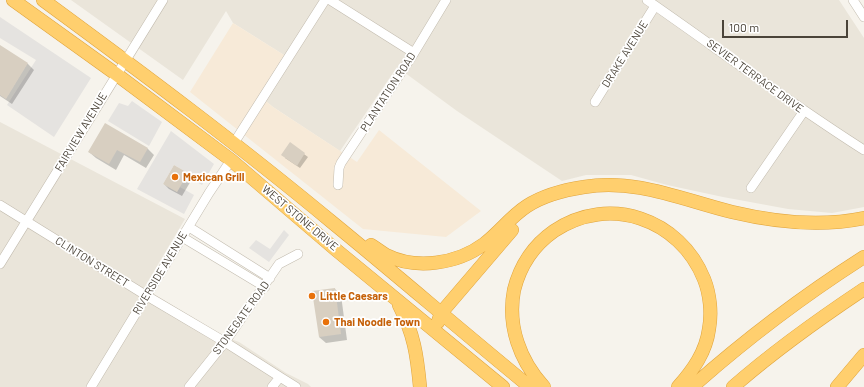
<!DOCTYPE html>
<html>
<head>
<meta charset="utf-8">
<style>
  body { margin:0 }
  #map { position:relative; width:864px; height:387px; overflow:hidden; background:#f6f3ec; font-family:Barlow,sans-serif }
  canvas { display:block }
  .scale { position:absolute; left:722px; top:20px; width:126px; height:18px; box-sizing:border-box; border:2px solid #4b4439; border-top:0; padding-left:5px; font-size:12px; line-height:14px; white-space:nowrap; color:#4b4439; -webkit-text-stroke:3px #fff; paint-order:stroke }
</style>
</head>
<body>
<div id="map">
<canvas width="864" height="387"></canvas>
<div class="scale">100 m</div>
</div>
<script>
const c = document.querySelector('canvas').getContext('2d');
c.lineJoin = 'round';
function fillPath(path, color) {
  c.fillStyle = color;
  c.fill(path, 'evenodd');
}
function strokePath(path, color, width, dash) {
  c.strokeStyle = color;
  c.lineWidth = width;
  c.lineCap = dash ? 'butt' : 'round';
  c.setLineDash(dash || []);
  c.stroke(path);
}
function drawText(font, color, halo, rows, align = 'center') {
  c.font = font + ' Barlow,sans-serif';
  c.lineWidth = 3.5;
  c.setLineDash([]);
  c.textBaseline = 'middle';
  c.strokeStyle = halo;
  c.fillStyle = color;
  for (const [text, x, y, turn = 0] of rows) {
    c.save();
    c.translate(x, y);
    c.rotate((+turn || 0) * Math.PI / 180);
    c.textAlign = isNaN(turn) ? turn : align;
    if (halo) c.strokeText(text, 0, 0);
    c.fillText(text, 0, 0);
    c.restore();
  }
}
fillPath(new Path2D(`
  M71,0H839L864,38V207L832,213L788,209L723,197L667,185L631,175H586L562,181L457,111L397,67L340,151L273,107L258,95L284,55L233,23L226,11L183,80Z
  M0,122L185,219L144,288L223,336L239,342L286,373L308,384L311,387H0Z`), '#eae5da');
fillPath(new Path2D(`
  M233,23L284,55L259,95L273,107L357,162L379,130L481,211L446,237L363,229L190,92Z`), '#f7ead8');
fillPath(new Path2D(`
  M0,17L91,78L54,137L7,105L36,60L0,38Z
  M132,101L162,122L149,146L108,121L119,103L128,106Z
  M171,131L214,164L202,185L186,176L188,173L174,165L163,184L177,192L180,187L194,195L184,214L137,189Z
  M284,230L289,235L269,262L249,248L256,240L270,249Z`), '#e5e3e0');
fillPath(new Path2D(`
  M0,46L28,64L34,70L12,104L0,96Z
  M105,125L148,149L154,155L146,168L124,155L116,170L96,158L89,152Z
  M290,144L308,157L300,168L285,158Z
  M174,166L188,174L192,179L182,196L169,189L164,184Z
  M335,289L341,295L347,340L326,343L319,337Z`), '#0003');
fillPath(new Path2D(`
  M0,45L28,63L6,99L0,95Z
  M105,123L148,148L140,162L117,150L109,164L88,152Z
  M290,142L305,153L297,166L281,155Z
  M174,165L188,173L177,192L163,184Z
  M335,288L341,334L319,337L312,291Z`), '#d8cfc1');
const minor = new Path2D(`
  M330,0L414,53
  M647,0C719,50 790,103 864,150
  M853,0L864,17
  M595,102L655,6
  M234,143L325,0
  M338,185L339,168L341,163L414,53L446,0
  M751,188L804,111
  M0,205L147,296L225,342L280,377L272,387
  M189,227L270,278
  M182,237L265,287
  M0,264L163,0
  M280,377L296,387
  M91,387L209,193L231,160
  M189,387L225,342L279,264L298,254`);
const highway = new Path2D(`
  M13,0L116,74L231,160L335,249L503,387
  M43,0C141,72 239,145 333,223C399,277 464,333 530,387
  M371,245C376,248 381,252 386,255C416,270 457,264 484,244C499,233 510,217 527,206C544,195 564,190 584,187C635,178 683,200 732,212C774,222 821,227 864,218
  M399,305C414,334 417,355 420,387
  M438,322L441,313L512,230
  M544,387C520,361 507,326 514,290C520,266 534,245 554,231C609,194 680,219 704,279C710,294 712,313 709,329C706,352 693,370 678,387
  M692,387C746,339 803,296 864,257
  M733,387C774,351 819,319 864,289
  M837,387L864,355`);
strokePath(minor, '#c2bbae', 10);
strokePath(highway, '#e0a43c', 14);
strokePath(minor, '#fff', 9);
strokePath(highway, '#ffcf6e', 13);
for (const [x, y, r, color] of [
  [175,177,4,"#e8710a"],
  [312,296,4,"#e8710a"],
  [326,322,4,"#e8710a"]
]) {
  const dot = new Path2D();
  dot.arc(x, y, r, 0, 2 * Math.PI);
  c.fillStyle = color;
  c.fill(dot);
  strokePath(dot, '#fff', 1.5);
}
drawText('11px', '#4b4439', '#fff', [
  ["DRAKE AVENUE",625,54,-58],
  ["SEVIER TERRACE DRIVE",755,76,36],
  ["PLANTATION ROAD",388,92,-57],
  ["FAIRVIEW AVENUE",81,132,-59],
  ["WEST STONE DRIVE",300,218,40],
  ["CLINTON STREET",92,262,32],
  ["RIVERSIDE AVENUE",160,273,-59],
  ["STONEGATE ROAD",241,318,-54]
]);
drawText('bold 11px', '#c56008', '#fff', [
  ["Mexican Grill",183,177],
  ["Little Caesars",320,296],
  ["Thai Noodle Town",334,322]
], 'left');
</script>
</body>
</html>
